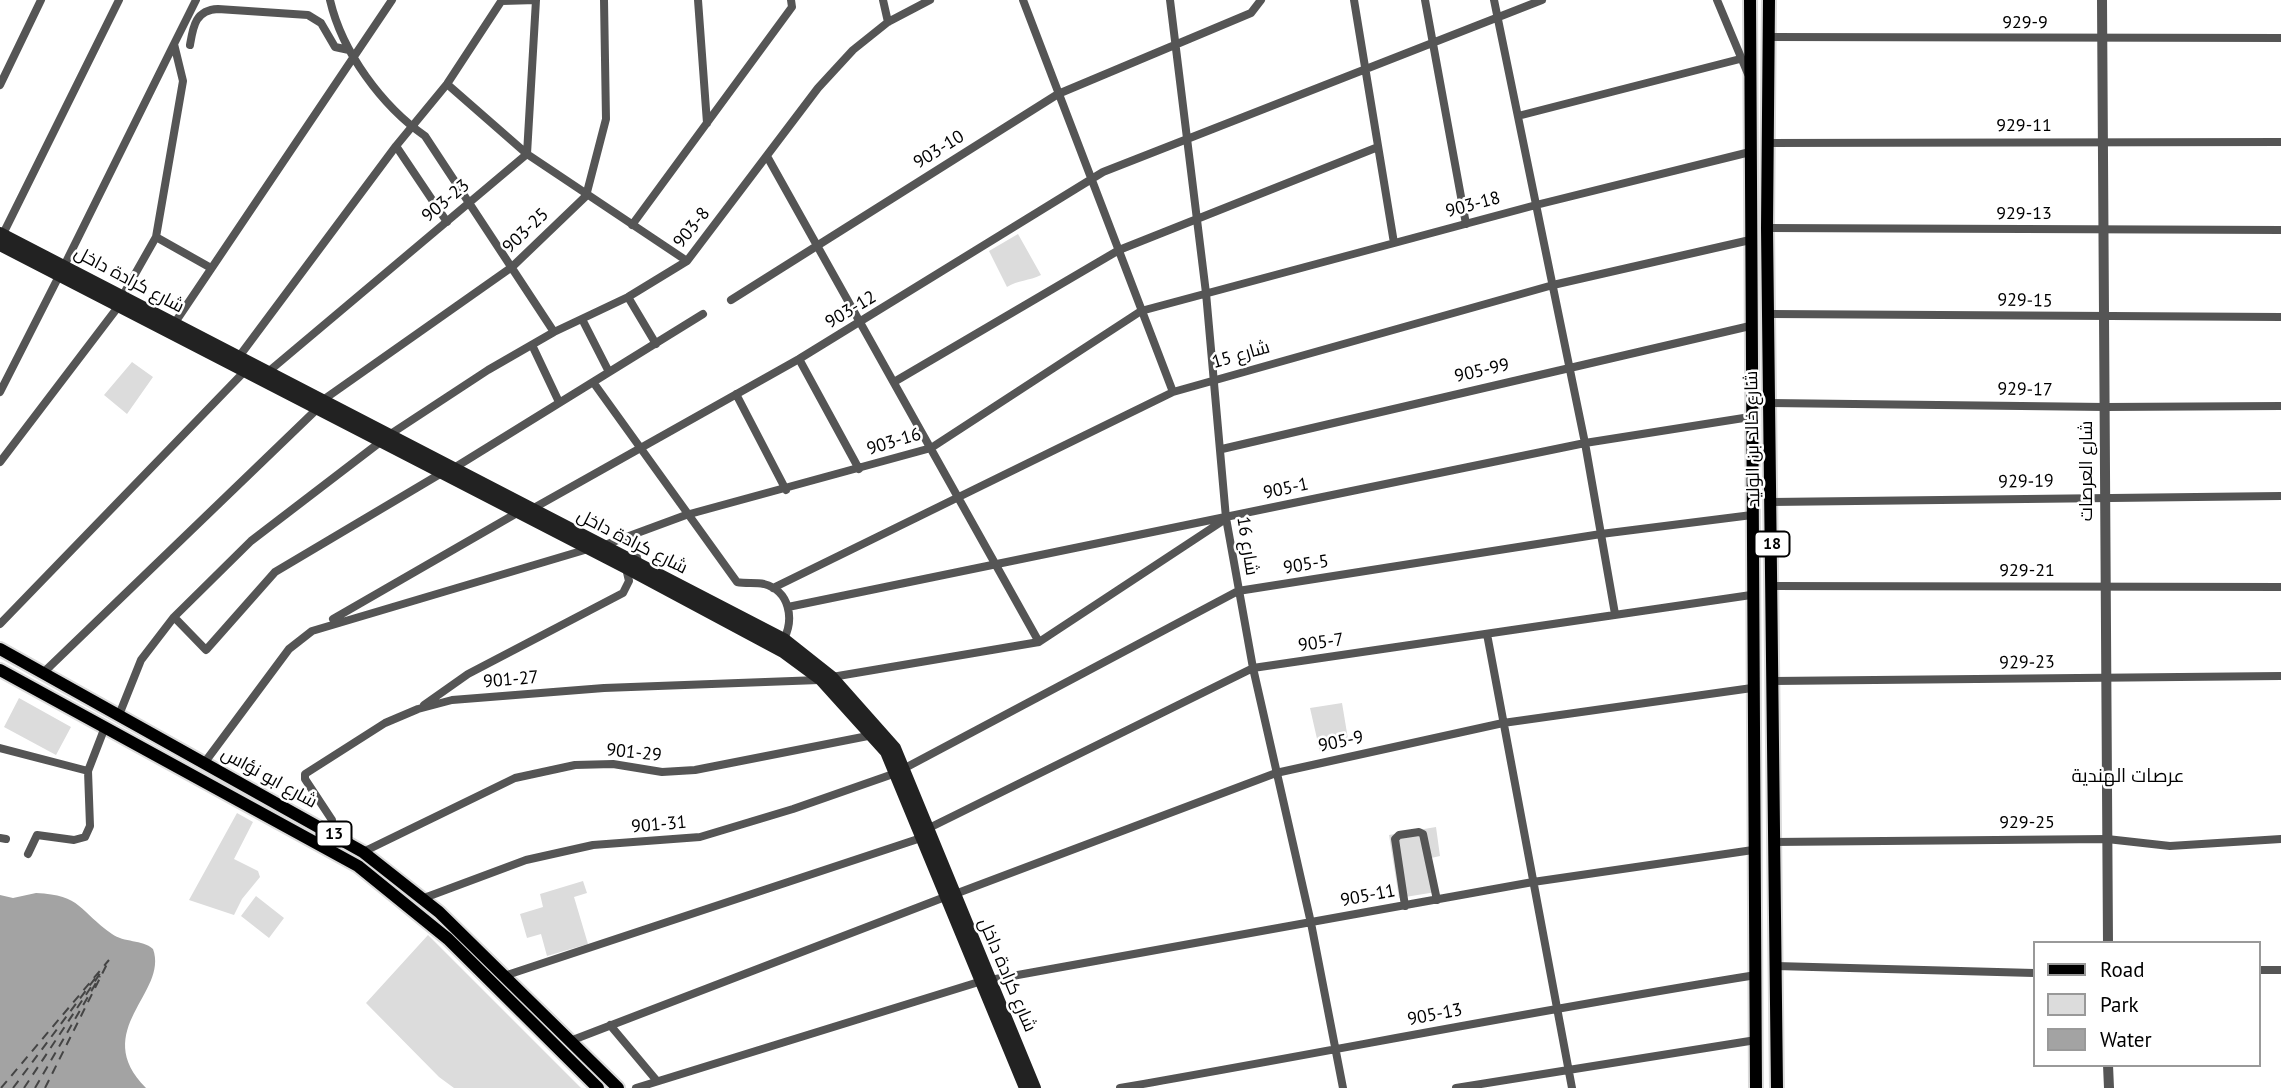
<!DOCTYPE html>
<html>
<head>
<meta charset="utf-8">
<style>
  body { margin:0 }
  #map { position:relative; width:2281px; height:1088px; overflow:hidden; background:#fff; font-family:"PT Sans",sans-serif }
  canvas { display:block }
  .legend { position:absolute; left:2033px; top:941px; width:228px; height:126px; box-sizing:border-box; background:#fff; border:2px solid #999; margin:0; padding:9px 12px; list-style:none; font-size:21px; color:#000 }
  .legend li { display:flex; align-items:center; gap:14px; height:35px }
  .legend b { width:35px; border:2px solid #999 }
</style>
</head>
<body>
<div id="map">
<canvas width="2281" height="1088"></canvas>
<ul class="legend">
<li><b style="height:9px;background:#000"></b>Road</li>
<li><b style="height:19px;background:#dcdcdc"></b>Park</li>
<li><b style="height:19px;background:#a3a3a3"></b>Water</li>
</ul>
</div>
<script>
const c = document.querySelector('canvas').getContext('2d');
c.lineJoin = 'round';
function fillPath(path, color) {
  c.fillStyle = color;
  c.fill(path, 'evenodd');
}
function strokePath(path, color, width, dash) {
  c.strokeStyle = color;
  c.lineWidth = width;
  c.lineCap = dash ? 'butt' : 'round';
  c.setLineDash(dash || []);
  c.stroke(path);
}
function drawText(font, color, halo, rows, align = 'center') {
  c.font = font + ' "PT Sans",Cairo,sans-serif';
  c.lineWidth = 5;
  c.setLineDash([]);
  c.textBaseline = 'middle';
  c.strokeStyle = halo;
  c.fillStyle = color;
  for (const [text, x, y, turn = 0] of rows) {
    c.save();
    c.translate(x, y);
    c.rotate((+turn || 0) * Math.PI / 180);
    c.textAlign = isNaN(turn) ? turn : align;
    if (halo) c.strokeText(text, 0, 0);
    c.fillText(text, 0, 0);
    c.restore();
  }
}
fillPath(new Path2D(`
  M1018,234L1041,275C1029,281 1018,280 1007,287L989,251Z
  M132,362L153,377L127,414L104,395Z
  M19,698L71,727L56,755L4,727Z
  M1342,703L1349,745L1320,752L1310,708Z
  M237,813L253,822L234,859L258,871L260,877L242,899L234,915L189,900Z
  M1436,827L1440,856L1431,858L1436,892L1399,898L1389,835Z
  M583,881L587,893L574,897L588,944L547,956L541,934L527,938L520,914L543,907L540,894Z
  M256,896L284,918L269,938L241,916Z
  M428,935L581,1088H454L439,1077L366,1003Z`), '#dcdcdc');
fillPath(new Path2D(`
  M36,893C82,895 79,911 112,934C124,943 142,939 153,949C169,993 89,1030 146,1088H0V895L13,898Z`), '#a3a3a3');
strokePath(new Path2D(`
  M1,1088L109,960
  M13,1088L96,977
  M24,1088L103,969
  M35,1088L100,976
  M45,1088L107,964`), '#444', 2, [9, 7]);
const primary = new Path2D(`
  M1750,0L1756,1088
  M1769,0L1767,228L1777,1088
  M0,649L363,852L439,912L618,1088
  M0,670L358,866L448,939L598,1088`);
strokePath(primary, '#dbdbdb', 16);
strokePath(new Path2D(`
  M330,0C342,52 382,106 425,136L554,332
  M698,0L707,123
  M883,0L888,22
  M1023,0L1173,392
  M1170,0L1206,293L1226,518L1253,668L1311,923L1343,1088
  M1354,0L1394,243
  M1425,0L1466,224
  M1494,0L1585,443L1615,614
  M1717,0L1748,74
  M502,1L536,0
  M1769,37L2281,38
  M190,45C193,27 195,10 218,9L308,15L321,23L335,47L349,50
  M447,84L527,154L687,261
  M0,85L41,0
  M1518,116L1740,59
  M1767,143L2281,142
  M396,146L447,222
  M768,158L1039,642
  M632,225L792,7L791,0
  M1767,228L2281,230
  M3,234L119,0
  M156,237L211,268
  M64,266L174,44
  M122,297L156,237L183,81L174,44L196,0
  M628,297L656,344
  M731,300L1058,94L1251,13L1261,0
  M1770,314L2281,317
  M583,321L609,372
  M174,324L392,0
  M532,345L559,402
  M238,358L396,146L447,84L502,0
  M799,359L859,469
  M268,372L527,154L536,0
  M593,382L737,582C746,584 755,582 764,584C790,591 794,619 784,639
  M894,382L1119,250L1378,147
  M0,392L59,276
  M736,394L786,490
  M323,400L512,267L586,196L606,119L604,0
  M1770,403L2105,407L2281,406
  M389,435L488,370L554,332L628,297L687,261L818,88L853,50L888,22L930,0
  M1222,449L1750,326
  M0,462L118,307
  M454,468L703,314
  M1771,502L2281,496
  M532,509L799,359L1103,172L1542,0
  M632,535L638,562
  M602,546L686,515L931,448L1141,311L1536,205L1750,152
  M1772,586L2281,587
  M773,588L1173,392L1553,285L1750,240
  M788,607L1585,443L1750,417
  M174,617L206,650L275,572L440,474
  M333,619L517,513
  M0,624L243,373
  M1487,634L1572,1088
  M43,673L316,410
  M832,677L1039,642L1221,522
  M1773,681L2281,676
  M424,705L468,674L623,593L629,581L626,568
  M119,715L141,660L174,617L251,541L379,443
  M0,748L88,771
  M205,762L289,649L312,631L588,549
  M905,768L1238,591L1601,534L1752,515
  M929,828L1253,668L1751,595
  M0,838L6,839
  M1773,842L2107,839L2170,846L2281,839
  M327,848L332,820L305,779V774L385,723L418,709L452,700L604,688L819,680
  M363,852L515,778L575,765L613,764L662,772L695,770L873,735
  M28,854L37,835L74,840L85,837L90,826L88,771L105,727
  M955,894L1276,773L1503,723L1752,688
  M424,898L526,860L593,845L700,837L793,809L896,773
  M1405,906L1395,839L1399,835L1419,832L1423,834L1437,900
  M1776,966L2034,973
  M2258,970H2281
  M504,976L921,838
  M990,980L1533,882L1753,850
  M610,1025L657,1081
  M570,1041L945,897
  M636,1088L982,981
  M1120,1088C1332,1051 1543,1009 1756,975
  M1456,1088L1756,1040`), '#555', 8);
strokePath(new Path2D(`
  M2102,0L2108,943
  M2108,1065L2109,1088`), '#555', 10);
strokePath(new Path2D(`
  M0,233L784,639L832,677L895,748L1035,1088
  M0,245L626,568L783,652L821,680L886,752L1025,1088`), '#222', 12);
strokePath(primary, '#000', 12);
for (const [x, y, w] of [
  [1772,544,35],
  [334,834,35]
]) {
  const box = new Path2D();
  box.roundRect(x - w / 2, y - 12.5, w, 25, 5);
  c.fillStyle = '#fff';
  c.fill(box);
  strokePath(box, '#000', 2);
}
drawText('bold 16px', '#000', null, [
  ["18",1772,544],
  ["13",334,834]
]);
drawText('18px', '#000', '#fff', [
  ["929-9",2025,23],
  ["929-11",2024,126],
  ["903-10",939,150,-32],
  ["903-23",446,201,-40],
  ["903-18",1473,205,-15],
  ["929-13",2024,214],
  ["903-8",692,228,-51],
  ["903-25",526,231,-44],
  ["شارع كرادة داخل",129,280,28],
  ["929-15",2025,301,1],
  ["903-12",851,310,-31],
  ["شارع 15",1241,355,-16],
  ["905-99",1482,371,-13],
  ["929-17",2025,390,1],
  ["شارع خالد بن الوليد",1753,439,-91],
  ["903-16",894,442,-17],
  ["شارع العرصات",2087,471,-90],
  ["929-19",2026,482,-1],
  ["905-1",1286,489,-12],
  ["شارع كرادة داخل",632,542,27],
  ["شارع 16",1247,546,81],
  ["905-5",1306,565,-9],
  ["929-21",2027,571],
  ["905-7",1321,643,-8],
  ["929-23",2027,663,-1],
  ["901-27",511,680,-5],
  ["905-9",1341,742,-12],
  ["901-29",634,753,6],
  ["شارع ابو نؤاس",269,778,29],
  ["929-25",2027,823],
  ["901-31",659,825,-5],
  ["905-11",1368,896,-11],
  ["شارع كرادة داخل",1007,975,67],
  ["905-13",1435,1015,-11]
]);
drawText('19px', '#000', '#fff', [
  ["عرصات الهندية",2128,777]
]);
</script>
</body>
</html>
